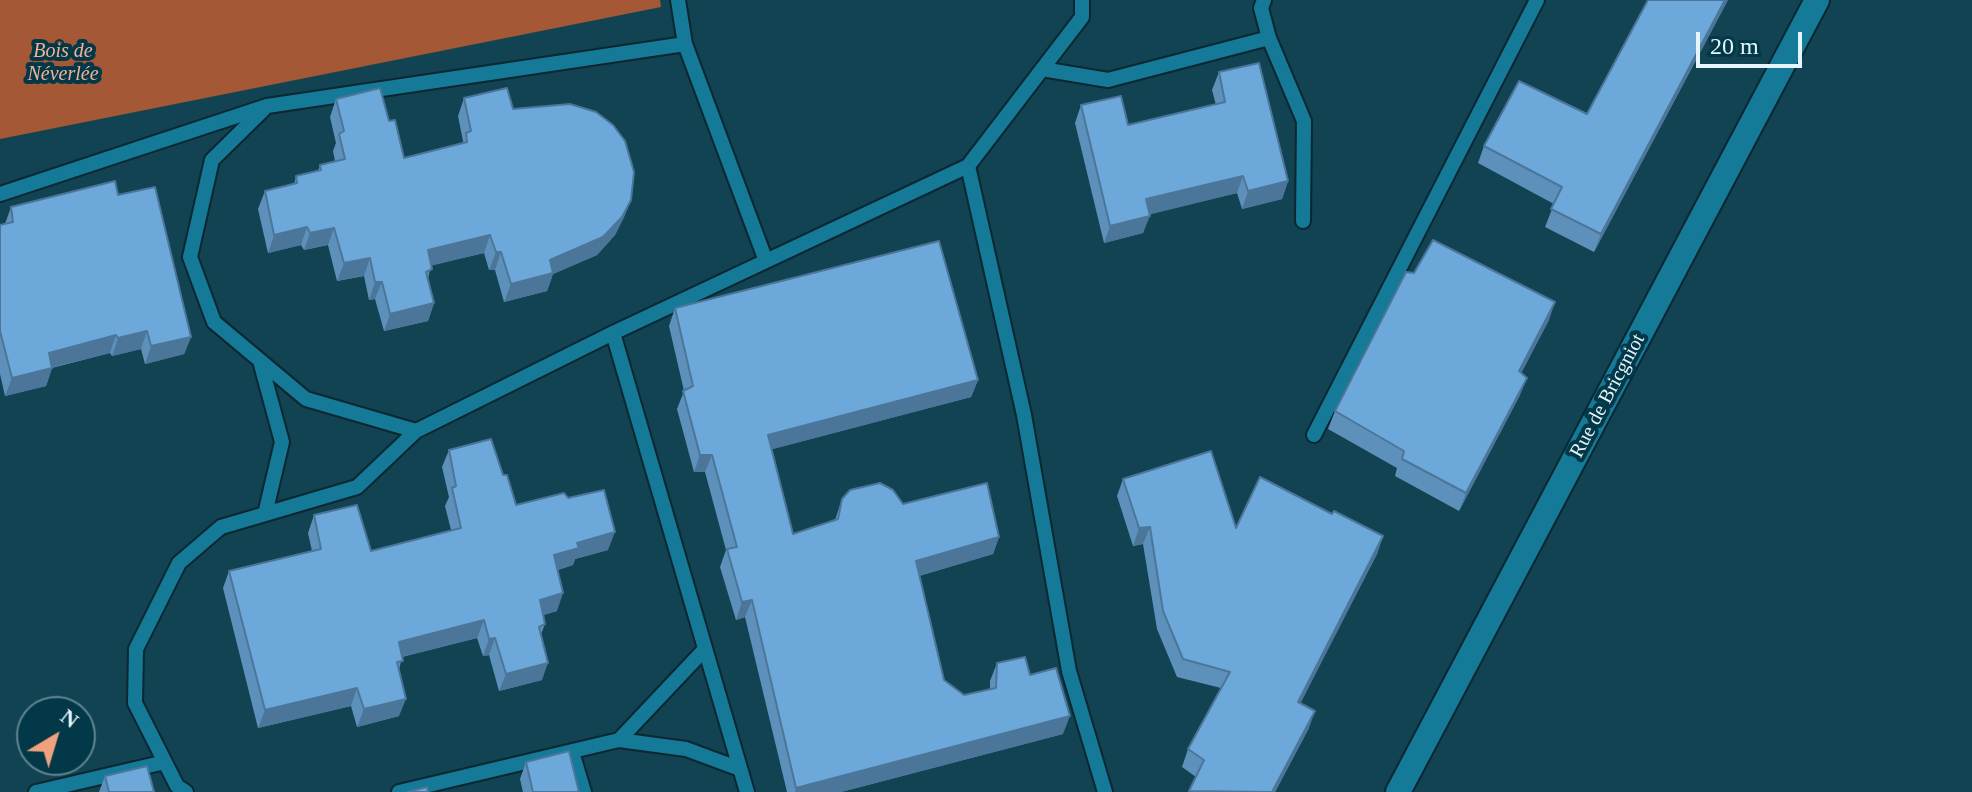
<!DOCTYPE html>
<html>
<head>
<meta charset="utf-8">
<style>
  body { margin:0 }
  #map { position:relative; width:1972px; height:792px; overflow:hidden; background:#124353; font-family:"Times New Roman",serif }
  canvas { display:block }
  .north { position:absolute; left:16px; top:696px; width:80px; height:80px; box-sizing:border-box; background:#033848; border:2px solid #5d8490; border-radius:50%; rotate:38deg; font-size:22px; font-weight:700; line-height:32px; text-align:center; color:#e5f5fb }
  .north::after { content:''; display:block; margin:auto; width:28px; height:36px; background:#f2a17e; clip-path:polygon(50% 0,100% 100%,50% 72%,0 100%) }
  .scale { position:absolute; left:1696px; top:32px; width:106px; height:36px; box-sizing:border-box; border:4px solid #e5f5fb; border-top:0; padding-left:10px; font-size:24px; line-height:28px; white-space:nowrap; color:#e5f5fb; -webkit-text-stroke:6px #033848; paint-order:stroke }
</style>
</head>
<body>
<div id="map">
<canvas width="1972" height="792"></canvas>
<div class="north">N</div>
<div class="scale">20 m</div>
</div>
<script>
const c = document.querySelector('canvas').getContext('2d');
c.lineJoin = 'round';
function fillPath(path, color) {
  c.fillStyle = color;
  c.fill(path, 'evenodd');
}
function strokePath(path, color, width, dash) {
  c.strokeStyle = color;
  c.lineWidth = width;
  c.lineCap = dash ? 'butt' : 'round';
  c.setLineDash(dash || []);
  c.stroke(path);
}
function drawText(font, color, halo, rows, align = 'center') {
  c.font = font + ' "Times New Roman",serif';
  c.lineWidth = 8;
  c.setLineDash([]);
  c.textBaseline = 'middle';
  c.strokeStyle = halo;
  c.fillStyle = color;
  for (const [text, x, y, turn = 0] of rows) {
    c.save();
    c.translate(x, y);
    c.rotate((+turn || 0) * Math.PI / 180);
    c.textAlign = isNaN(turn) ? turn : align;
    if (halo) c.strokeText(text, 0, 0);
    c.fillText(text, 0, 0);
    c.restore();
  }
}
fillPath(new Path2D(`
  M0,0H660L661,7L0,139Z`), '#a55835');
const lane = new Path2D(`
  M678,0L685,44L766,261
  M1264,0L1261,8L1269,38
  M1042,69L1108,80L1269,38L1304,121L1303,221
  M264,109L212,160L190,257L214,322L306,399L416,431
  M968,166L1024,415L1069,671L1105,792
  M0,194L267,106L685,44
  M613,333L747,792
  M260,361L282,442L265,514
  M1314,435L1537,0
  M619,740L686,749L740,769
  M572,752L584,792
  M36,792L165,762
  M186,792L177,786L135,703L136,649L179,563L221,527L357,487L416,431L613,333L968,166L1082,17V0
  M399,792L619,740L704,650`);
const street = new Path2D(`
  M1398,792L1817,0`);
strokePath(lane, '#0b2731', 18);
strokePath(street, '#0b2731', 28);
strokePath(lane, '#157a98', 14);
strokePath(street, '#157a98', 24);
fillPath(new Path2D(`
  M1728,0L1594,252L1545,227L1554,204L1478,163L1484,146L1587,114Z
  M1219,72L1288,181L1282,199L1242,209L1237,193L1149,214L1143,233L1104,243L1075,123L1081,105L1128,125L1216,105L1212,90Z
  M464,98L513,109L631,200L624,217L615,235L597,255L553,274L547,291L504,302L495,270H489L484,253L431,265L428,279L434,303L428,321L384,331L375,299L369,300L364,276L337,281L328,245L304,250L301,245L268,253L258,209L265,191L294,184L296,176L318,171L320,165L335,161L333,151L336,143L330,117L336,99L389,121L404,158L463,143V141L458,116Z
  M118,195L191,337L184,354L145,364L141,349L112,356L110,353L52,368L46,386L5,396L0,374V225L5,224L11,207Z
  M675,308L978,380L971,397L772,449L793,534L835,520L842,499L903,504L999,537L993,554L919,576L944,680L964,695L990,689V681L997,663L1030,675L1063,734L841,792H787L745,617L736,620L720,567L726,550L705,472H694L677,409L684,391L669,326Z
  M1549,320L1521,373L1520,395L1459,511L1395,476L1397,468L1328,429L1335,411Z
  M449,450L503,475L516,505L608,550L575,559L573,565L558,570L557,611L543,615L545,624L541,634L542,680L499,691L489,655L483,656L477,638L402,657L399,670V716L357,727L351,706L258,728L223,588L229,571L312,551L308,533L314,515L371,551L451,530L445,506L449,497L442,467Z
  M1123,479L1236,528L1332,514L1383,536L1377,554L1300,703L1309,728L1275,792H1189L1196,777L1182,767L1188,749L1221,688L1177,677L1157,629L1143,544L1133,546L1117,496Z
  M526,762L579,792H523L520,779Z
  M105,776L154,792H99Z`), '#5d91bb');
fillPath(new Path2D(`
  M1725,0H1728L1594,252L1601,234Z
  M1243,176L1237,193L1140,217L1146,199Z
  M1288,181L1282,199L1242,209L1248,191Z
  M631,200L624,217L615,235L597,255L553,274L547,291L504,302L511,284L550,260Z
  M1150,216L1143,233L1104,243L1110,226Z
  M307,227L301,245L268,253L274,235Z
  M334,228L328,245L304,250L310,233Z
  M490,235L484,253L422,268L428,250Z
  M496,252H501L495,270H489Z
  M370,258L364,276L337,281L344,263Z
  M375,282H382L375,299L369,300Z
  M1555,302L1549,320L1513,389L1519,371Z
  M434,303L428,321L384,331L390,314Z
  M147,331L141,349L112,356L118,338Z
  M116,335L110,353L42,370L49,353Z
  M191,337L184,354L145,364L151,346Z
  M52,368L46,386L5,396L12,378Z
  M1527,378L1520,395L1459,511L1466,493Z
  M978,380L971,397L762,452L768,435Z
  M700,455H712L705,472H694Z
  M1150,527L1143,544L1133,546L1139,528Z
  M615,532L608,550L575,559L573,565L548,573L554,555L577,543Z
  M1383,536L1377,554L1292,720L1298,702Z
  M999,537L993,554L909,579L916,561Z
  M563,593L557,611L534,618L540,600Z
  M752,600L745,617L736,620L742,602Z
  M484,620L477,638L393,659L399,642Z
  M495,638L489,655L483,656L489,639Z
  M548,663L542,680L499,691L506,674Z
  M357,688L351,706L258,728L265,710Z
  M406,699L399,716L357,727L364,709Z
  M1315,711L1309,728L1275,792H1272Z
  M1070,716L1063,734L841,792H795L796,788Z`), '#4c7699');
const building = new Path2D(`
  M1648,0H1725L1601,234L1551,209L1562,187L1484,146L1519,81L1587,114Z
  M1259,63L1288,181L1248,191L1243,176L1146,199L1150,216L1110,226L1081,105L1121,96L1128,125L1225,102L1219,72Z
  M380,88L389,121L395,120L404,158L467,142L466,133L471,131L464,98L507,88L513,109L570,104L596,112L613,125L625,141L634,172L631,200L622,217L603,237L550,260L553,273L511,284L501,252H496L490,235L428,250L432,269L426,272L434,303L390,314L382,282H375L370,258L344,263L334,228L310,233L307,227L274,235L265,191L297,183L296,176L321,170L320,165L345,159L339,134L344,131L336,99Z
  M115,181L118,195L155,187L191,337L151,346L147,331L118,338L116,335L49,353L52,368L12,378L0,331V225L13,222L11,207Z
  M1433,240L1555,302L1519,371L1527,378L1466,493L1402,459L1404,451L1335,411L1406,272L1414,273Z
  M939,241L978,380L768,435L793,534L838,519L842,499L850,490L880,483L893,490L903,504L987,483L999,537L916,561L944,680L964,695L996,688L997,663L1025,657L1030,675L1056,668L1070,716L796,788L752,600L742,602L727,549L737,547L712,455H700L683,391L693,386L675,308Z
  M491,439L503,475H507L516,505L564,493L568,498L604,490L615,532L577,543L579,548L554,555L563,593L540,600L545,624L539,627L548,663L506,674L495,638L489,639L484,620L399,642L403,661L397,662L406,699L364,709L357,688L265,710L229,571L321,549L314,515L357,505L371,551L461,528L452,488L456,486L449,450Z
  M1211,451L1236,528L1260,477L1332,514L1334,511L1383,536L1298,702L1315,711L1272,792L1189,791L1204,760L1188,749L1230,672L1183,659L1163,611L1150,527L1139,528L1123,479Z
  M569,751L579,792H533L526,762Z
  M147,766L154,792H109L105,776Z
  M427,787L428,792H408Z`);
fillPath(building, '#6ca9da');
strokePath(building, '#4c7699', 2);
drawText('italic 20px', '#f3b296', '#033848', [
  ["Bois de",63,52],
  ["Néverlée",63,75]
]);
drawText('20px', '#e5f5fb', '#033848', [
  ["Rue de Bricgniot",1608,396,-62]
]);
</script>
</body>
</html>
